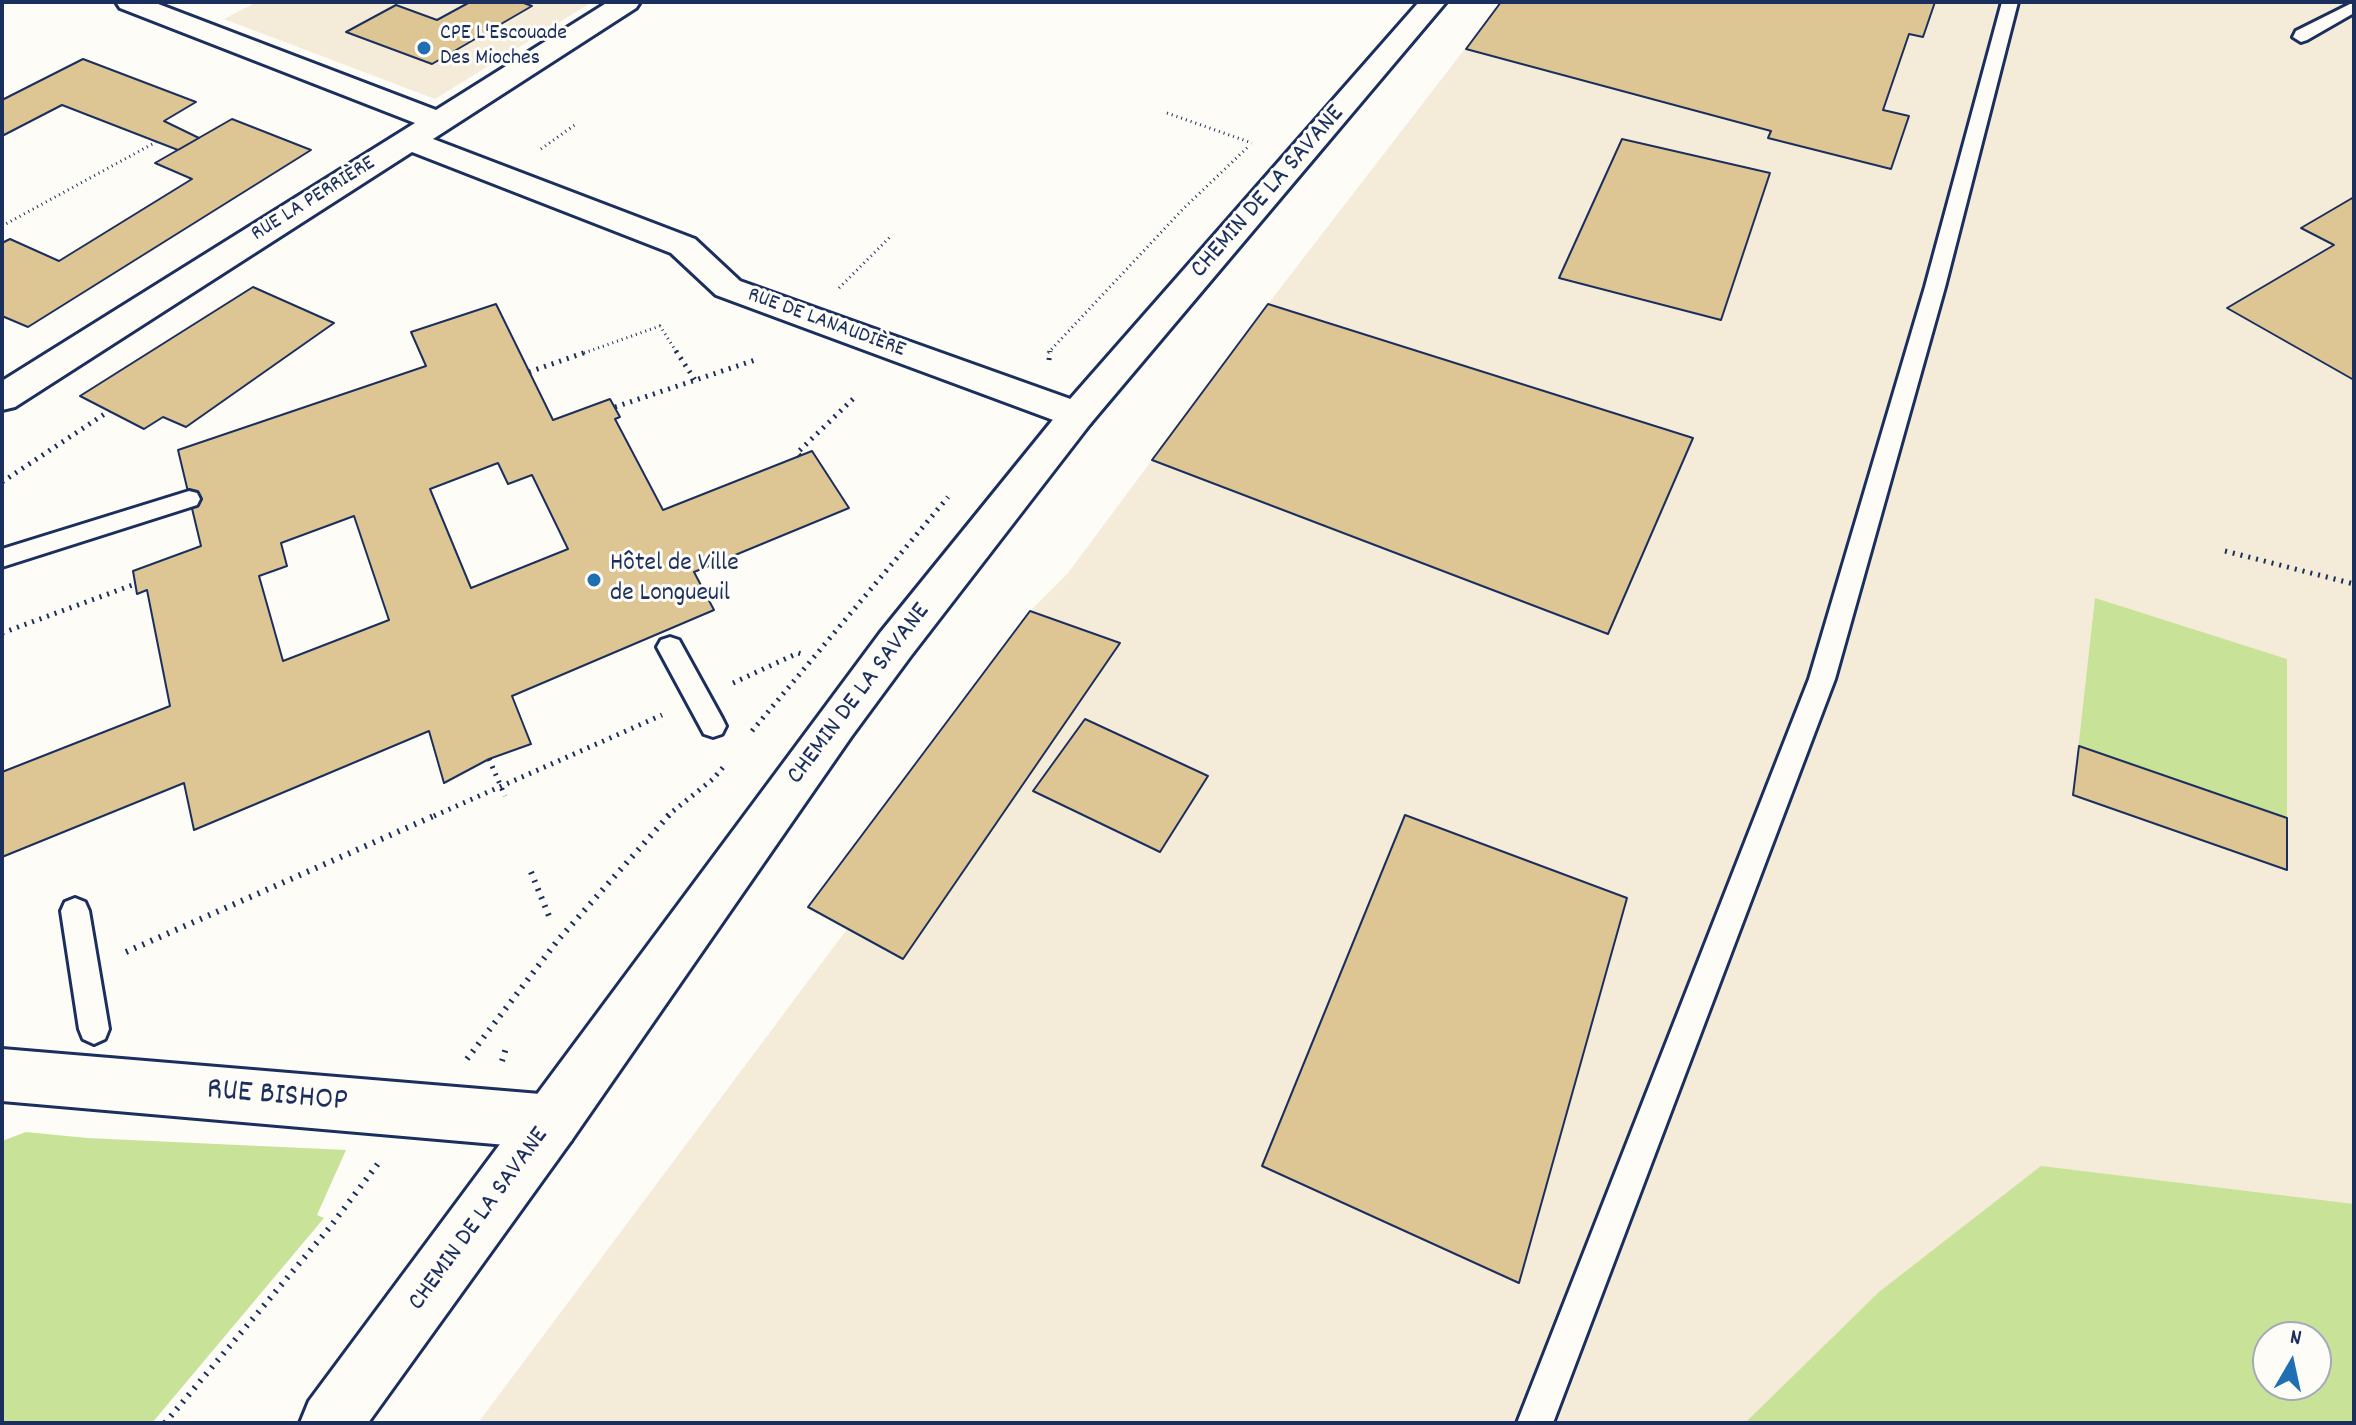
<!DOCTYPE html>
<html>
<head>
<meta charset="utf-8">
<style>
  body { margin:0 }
  #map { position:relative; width:2356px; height:1425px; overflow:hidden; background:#fdfcf7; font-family:Dekko,sans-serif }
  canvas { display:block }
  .frame { position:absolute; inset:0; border:4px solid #1b2f5e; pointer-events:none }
  .north { position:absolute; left:2252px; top:1321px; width:80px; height:80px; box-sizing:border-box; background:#fdfcf7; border:2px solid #a3aaba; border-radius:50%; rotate:9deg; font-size:22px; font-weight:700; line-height:32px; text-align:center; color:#1b2f5e }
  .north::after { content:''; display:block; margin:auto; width:28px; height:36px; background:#1f6fb2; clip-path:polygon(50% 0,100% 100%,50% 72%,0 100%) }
</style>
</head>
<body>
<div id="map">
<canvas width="2356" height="1425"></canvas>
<div class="frame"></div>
<div class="north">N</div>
</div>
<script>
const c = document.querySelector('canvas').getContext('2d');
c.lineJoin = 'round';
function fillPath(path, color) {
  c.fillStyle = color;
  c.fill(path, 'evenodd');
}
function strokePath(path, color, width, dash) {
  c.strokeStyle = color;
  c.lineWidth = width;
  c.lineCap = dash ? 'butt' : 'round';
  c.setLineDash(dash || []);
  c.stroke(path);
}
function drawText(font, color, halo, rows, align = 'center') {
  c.font = font + ' Dekko,sans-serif';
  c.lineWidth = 6;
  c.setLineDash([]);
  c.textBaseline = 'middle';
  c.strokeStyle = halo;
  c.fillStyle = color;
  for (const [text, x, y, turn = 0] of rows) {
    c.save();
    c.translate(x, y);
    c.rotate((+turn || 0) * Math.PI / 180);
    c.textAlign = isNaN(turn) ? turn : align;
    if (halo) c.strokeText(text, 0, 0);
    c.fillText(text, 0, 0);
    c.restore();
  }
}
fillPath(new Path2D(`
  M257,2H592L435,99L224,19Z
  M1501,2H2354V1423H478L847,929L808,907L1030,611L1068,573L1268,304ZM2268,1337H2316V1385H2268Z`), '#f4ecd9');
fillPath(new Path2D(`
  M2095,598L2287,659V870L2073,795Z
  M26,1132L87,1138L346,1150L317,1215L324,1218L152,1423H2V1141Z
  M2041,1166L2354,1204V1423H1745L1879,1292ZM2268,1337H2316V1385H2268Z`), '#c8e298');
const building = new Path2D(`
  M470,2H521L532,6L432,64L346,32L396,5L437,20Z
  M1501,2H1935L1923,37L1909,34L1883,110L1909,116L1891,169L1768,138L1771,131L1466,49Z
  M83,59L196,102L164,121L199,138L178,150L62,105L2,136V100Z
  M232,119L311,150L28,327L2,316V243L10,239L59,261L192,179L155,163Z
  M1622,139L1770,173L1721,320L1559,278Z
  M2354,197V380L2227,308L2334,245L2301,228Z
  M253,287L334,323L186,427L163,417L144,429L80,396Z
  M496,304L553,420L610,399L620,417L615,419L663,510L812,451L849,508L694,572L714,610L512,696L531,744L489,759L444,783L429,731L194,830L184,783L2,857V772L170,706L147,590L137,594L133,571L201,546L178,450L426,366L411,332ZM498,463L508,484L532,475L568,549L471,588L430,489ZM354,516L389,620L283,661L259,576L287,566L281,543Z
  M1268,304L1693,438L1608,634L1152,460Z
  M1030,611L1120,643L903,959L808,907Z
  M1085,719L1208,776L1160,852L1033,791Z
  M2079,746L2287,818V870L2073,795Z
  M1405,815L1627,898L1519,1283L1262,1166Z`);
fillPath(building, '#dec594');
strokePath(building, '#1b2f5e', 2);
const lane = new Path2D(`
  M2002,2H2018L1945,287L1835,679L1553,1423H1517L1809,679L1925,287Z
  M2354,2V13L2307,40L2301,42L2293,37L2296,31Z
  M189,491L197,493L200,499L197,505L2,567V549Z
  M670,637L679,640L722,718L726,726L722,734L713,737L704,734L657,647L661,640Z
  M75,898L85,902L89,911L109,1029L105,1039L94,1044L83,1039L79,1029L61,911L65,902Z`);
const street = new Path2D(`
  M116,2H153L436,110L608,2H640L636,8L433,139L695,239L740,281L1090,406L1095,415L1090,424L1077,428L1064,424L716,295L671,253L412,152L15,407L2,410V381L415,123L120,8Z
  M2,1049L552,1095L571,1103L579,1122L571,1141L552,1149L2,1101Z`);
const secondary = new Path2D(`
  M1419,2H1446L1090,424L910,657L851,737L571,1141L368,1423H300L309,1401L880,633L1064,406Z`);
strokePath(lane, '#1b2f5e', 6);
strokePath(street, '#1b2f5e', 6);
strokePath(secondary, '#1b2f5e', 6);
strokePath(new Path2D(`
  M1167,113L1252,143
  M541,149L576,124
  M2,226L156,142
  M839,288L892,235
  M584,353L660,326L677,353
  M1048,353L1183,209L1250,145`), '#1b2f5e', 3, [1, 4]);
strokePath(new Path2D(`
  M676,351L695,380
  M1049,360L1050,351
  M529,372L589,351
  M615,407L758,359
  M800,456L797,453L854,398
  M2,482L109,411
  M2225,551L2354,584
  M2,633L135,584
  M733,683L798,653L805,655
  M752,731L948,497
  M489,759L505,796
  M434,816L662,715
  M667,816L713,779L726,764`), '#1b2f5e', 5, [2, 6]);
strokePath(new Path2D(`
  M531,872L551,921
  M126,952L438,814
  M467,1059L558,940L670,814
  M502,1061L506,1048
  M165,1423L330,1227L380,1161`), '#1b2f5e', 6, [2, 7]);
fillPath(lane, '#fdfcf7');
fillPath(street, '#fdfcf7');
fillPath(secondary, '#fdfcf7');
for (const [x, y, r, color] of [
  [424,48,8,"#1f6fb2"],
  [594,580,8,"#1f6fb2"]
]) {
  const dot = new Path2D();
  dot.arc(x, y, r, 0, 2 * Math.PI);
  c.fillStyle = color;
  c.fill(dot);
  strokePath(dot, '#fdfcf7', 3);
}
drawText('22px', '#1b2f5e', '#fdfcf7', [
  ["CPE L'Escouade",440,35],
  ["Des Mioches",440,60]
], 'left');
drawText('22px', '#1b2f5e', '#fdfcf7', [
  ["RUE LA PERRIÈRE",314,200,-32],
  ["RUE DE LANAUDIÈRE",826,324,20]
]);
drawText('26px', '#1b2f5e', '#fdfcf7', [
  ["CHEMIN DE LA SAVANE",1269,193,-49],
  ["CHEMIN DE LA SAVANE",860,695,-53],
  ["CHEMIN DE LA SAVANE",480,1220,-54]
]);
drawText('26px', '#1b2f5e', '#fdfcf7', [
  ["Hôtel de Ville",610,565],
  ["de Longueuil",610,595]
], 'left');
drawText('32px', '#1b2f5e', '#fdfcf7', [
  ["RUE BISHOP",277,1098,5]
]);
</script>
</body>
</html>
